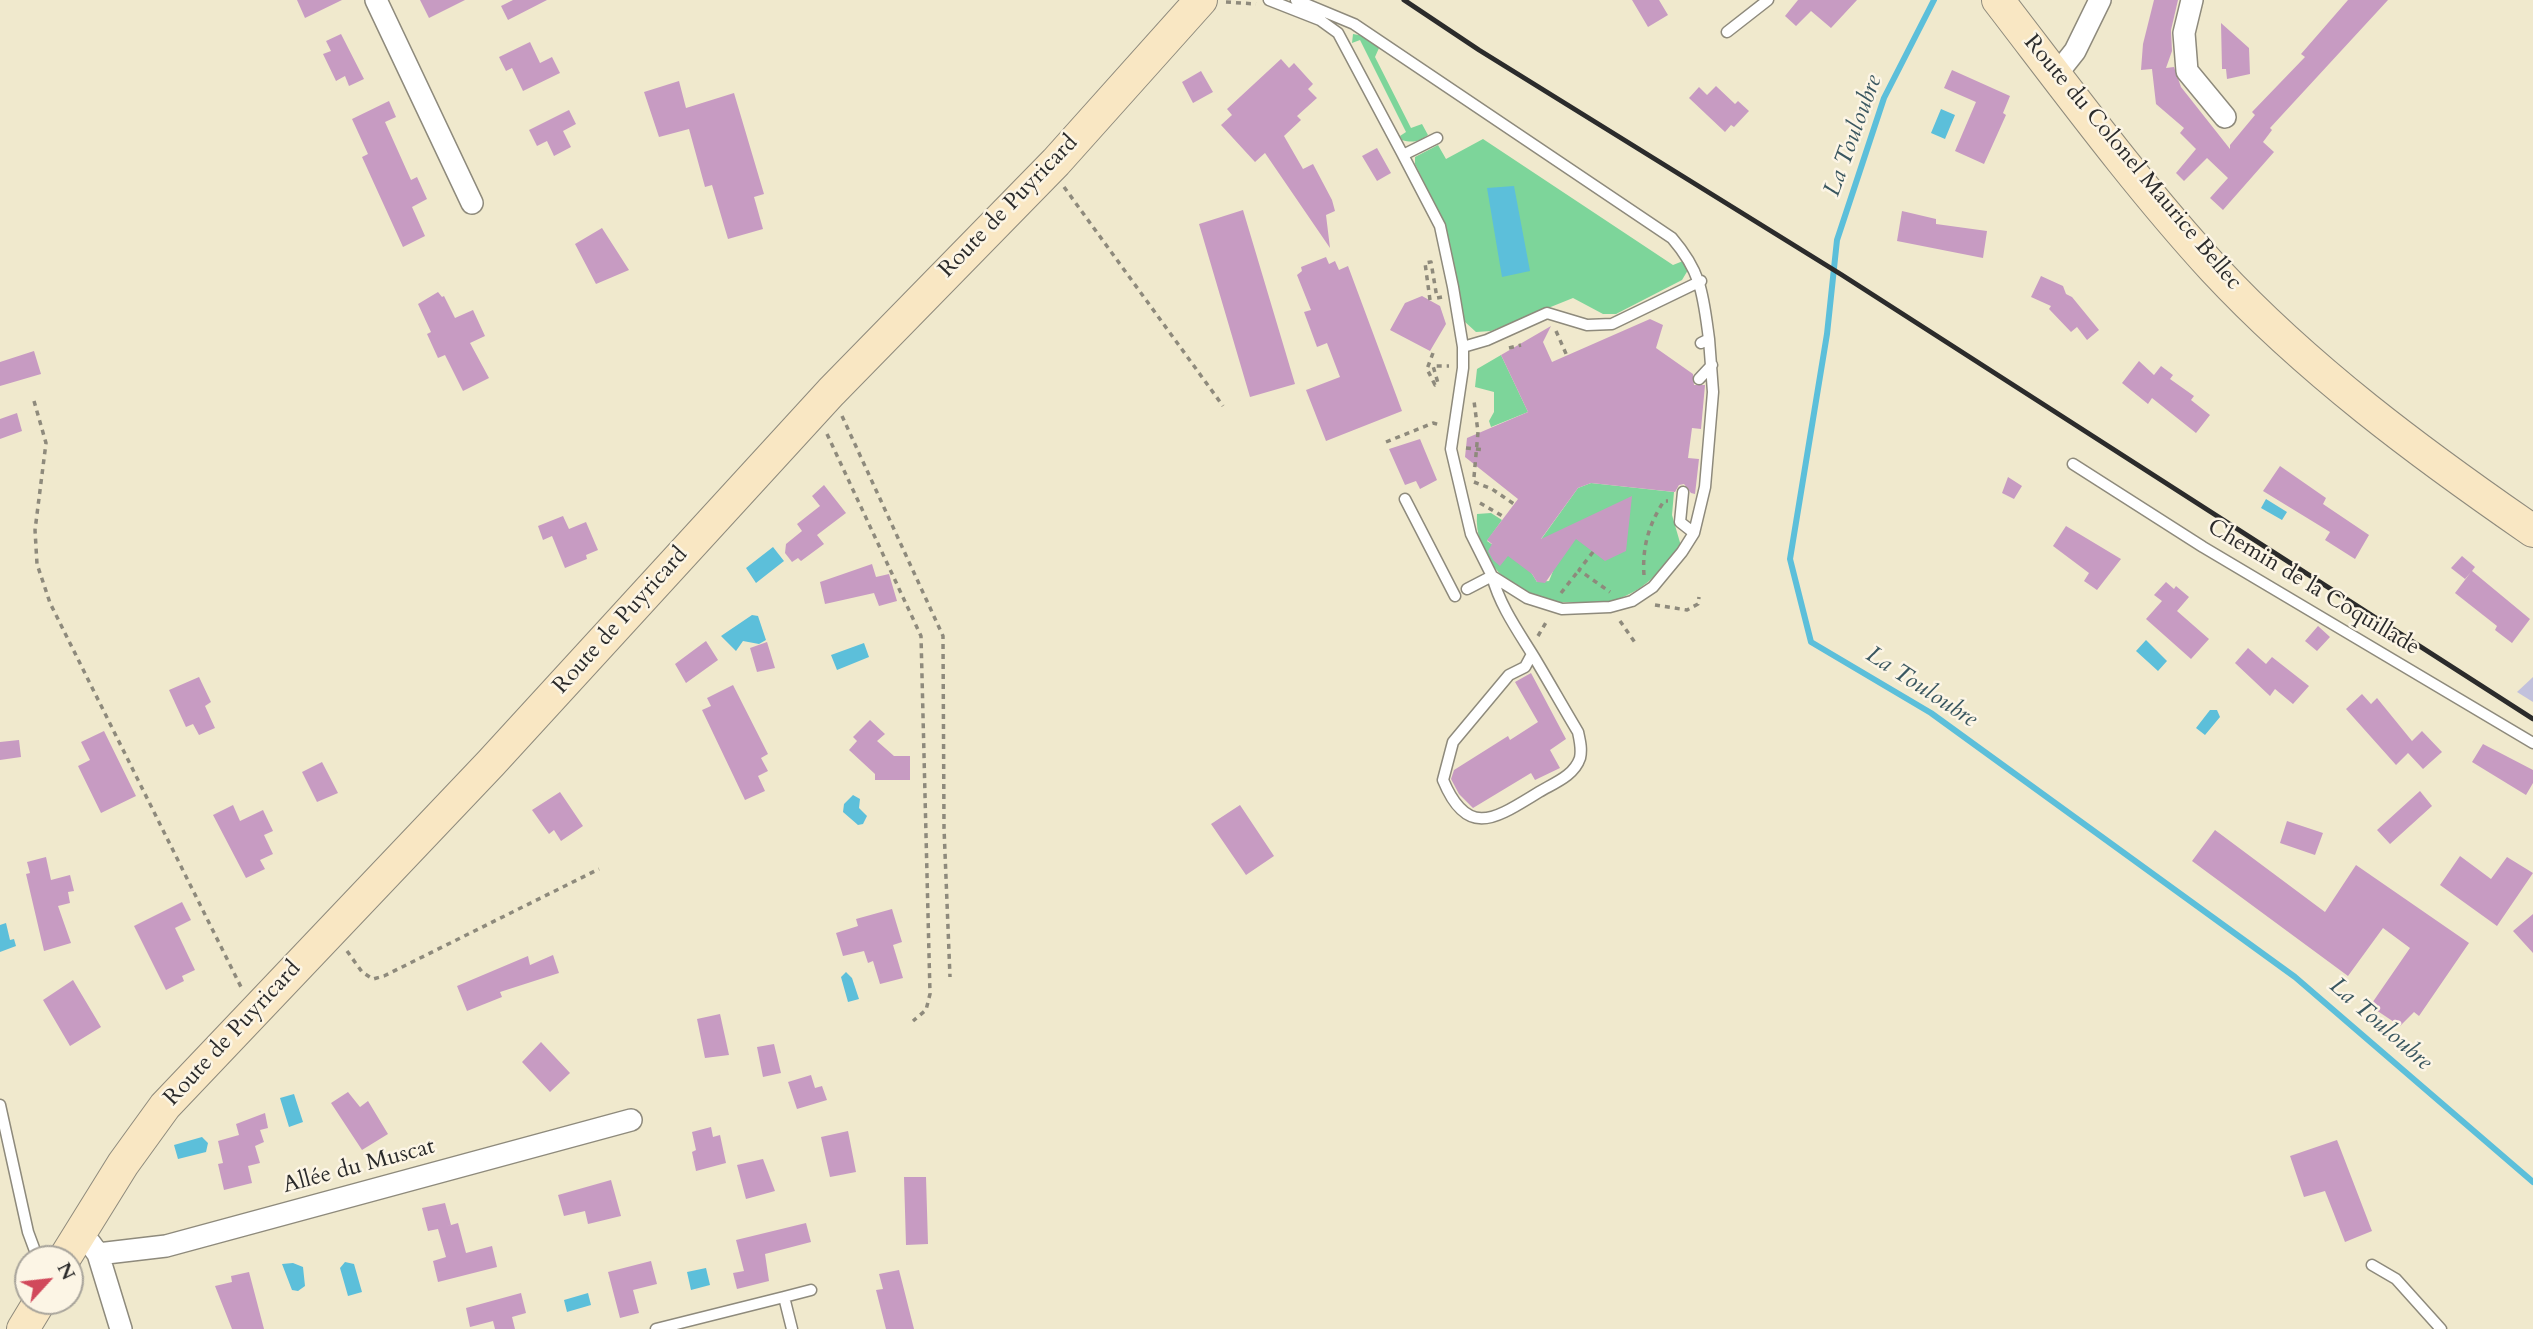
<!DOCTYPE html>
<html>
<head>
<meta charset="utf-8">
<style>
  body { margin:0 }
  #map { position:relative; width:2533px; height:1329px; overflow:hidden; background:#f0e9cd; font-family:Cardo,serif }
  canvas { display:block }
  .north { position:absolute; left:14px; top:1245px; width:70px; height:70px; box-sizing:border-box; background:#fcf5e5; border:2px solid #a8a49b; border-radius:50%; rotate:63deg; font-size:19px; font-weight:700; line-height:28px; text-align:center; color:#2b2b2b }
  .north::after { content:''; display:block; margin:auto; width:24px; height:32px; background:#d1495b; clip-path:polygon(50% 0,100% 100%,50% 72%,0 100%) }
</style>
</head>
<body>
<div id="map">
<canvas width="2533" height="1329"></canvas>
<div class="north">N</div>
</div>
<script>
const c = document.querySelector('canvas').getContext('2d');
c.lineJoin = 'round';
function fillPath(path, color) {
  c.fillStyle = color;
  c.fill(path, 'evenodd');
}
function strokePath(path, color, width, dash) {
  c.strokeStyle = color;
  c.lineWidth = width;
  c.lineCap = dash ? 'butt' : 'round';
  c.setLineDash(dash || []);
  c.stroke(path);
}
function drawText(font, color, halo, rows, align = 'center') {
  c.font = font + ' Cardo,serif';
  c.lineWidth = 5;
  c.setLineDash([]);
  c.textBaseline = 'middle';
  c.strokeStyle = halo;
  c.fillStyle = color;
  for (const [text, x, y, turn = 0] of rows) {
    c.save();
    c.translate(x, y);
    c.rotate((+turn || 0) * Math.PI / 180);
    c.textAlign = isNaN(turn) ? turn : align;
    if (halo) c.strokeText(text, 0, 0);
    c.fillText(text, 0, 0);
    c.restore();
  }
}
fillPath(new Path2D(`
  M2533,677V702L2517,692Z`), '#c2c1dc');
fillPath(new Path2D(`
  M1353,34L1364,36L1379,48L1375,57L1411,128L1422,124L1428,135C1419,142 1412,143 1402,140L1400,136L1406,132L1360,40L1352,43Z
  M1483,139L1673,265L1683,261L1688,270L1682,280L1616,314H1603L1573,298L1491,331L1476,332L1464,321L1445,225L1415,164V157L1438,145L1446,159Z
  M1501,355L1528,412L1491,427L1489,421L1494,412V392L1475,387L1477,369Z
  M1591,483L1674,492L1672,515L1681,546C1661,570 1646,590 1615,600C1607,603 1597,602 1588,602C1572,602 1555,604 1540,598C1503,586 1474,553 1477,514L1491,513L1502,520L1487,541L1529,569L1537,582L1549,581L1553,571L1537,545L1578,488Z`), '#7dd59a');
fillPath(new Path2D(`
  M1941,109L1955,115L1945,139L1931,133Z
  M1514,186L1530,271L1502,277L1487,188Z
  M2266,499L2287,512L2282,520L2261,508Z
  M773,547L784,561L756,583L746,568Z
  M752,615L758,616L766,640L759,644L743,641L736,651L721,636Z
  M2146,640L2167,661L2158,671L2136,651Z
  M864,643L869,657L837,670L831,655Z
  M2210,710H2217L2220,717L2205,735L2196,728Z
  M853,795L860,799L859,808L867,816L863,824L858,825L843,812L844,804Z
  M6,923L10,940L14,939L16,946L0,952V925Z
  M846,972L852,978L859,999L848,1002L841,977Z
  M294,1094L303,1122L289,1127L280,1098Z
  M202,1137L208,1143L206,1152L178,1159L174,1145Z
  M345,1262L354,1264L362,1292L348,1296L340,1268Z
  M293,1263L303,1267L305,1286L298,1291L292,1290L282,1264Z
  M706,1268L710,1285L691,1290L687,1272Z
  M588,1293L591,1305L567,1312L564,1300Z`), '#5cbfda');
strokePath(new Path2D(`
  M1934,0L1884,98L1837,240L1827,334L1790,559L1811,642L1931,713L2295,977L2533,1182`), '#5cbfda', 6);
fillPath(new Path2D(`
  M297,0H342L305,18Z
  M420,0H465L429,18Z
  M513,0H547L508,20L501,6Z
  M1632,0H1659L1668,15L1648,27Z
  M1798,0H1857L1831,28L1811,11L1796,26L1785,16Z
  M2154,0H2178L2171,30L2172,51L2166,68L2174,67L2181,87L2230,149V145L2255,115L2252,112L2305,57L2301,54L2348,0H2388L2270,128L2272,130L2263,142L2274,152L2223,210L2210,198L2228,178L2207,158L2184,181L2176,173L2196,149L2180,133L2184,128L2156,104L2152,69L2141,70L2143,44Z
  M2221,23L2249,48L2250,74L2227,79L2226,69H2222Z
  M341,34L364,79L349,86L345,76L336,81L323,54L331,51L326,41Z
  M530,42L540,63L552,57L560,73L523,91L512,68L506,71L499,57Z
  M1281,59L1289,68L1294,63L1313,84L1308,89L1317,98L1297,116L1301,120L1284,136L1303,169L1313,164L1332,200L1335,211L1326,215L1330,248L1265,153L1255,162L1221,125L1232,115L1227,109Z
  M1952,70L2010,96L2003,113L2006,115L1984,164L1955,151L1976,102L1944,88Z
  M1201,71L1213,92L1193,103L1182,82Z
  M679,81L686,108L734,93L764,194L754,197L763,229L728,239L712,185L705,187L689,129L659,137L644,92Z
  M1716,86L1735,104L1738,101L1749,111L1734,127L1731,125L1725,132L1689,98L1699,87L1707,95Z
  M389,101L396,117L385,122L411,180L417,177L427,199L412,207L425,236L403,247L362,157L368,154L352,119Z
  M569,110L576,124L563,131L571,147L554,156L547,141L537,146L529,130Z
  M1377,148L1391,173L1377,181L1362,156Z
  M1243,210L1295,384L1250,397L1199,224Z
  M1902,211L1936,219V224L1987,231L1983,258L1897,241Z
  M602,228L629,270L596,284L575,244Z
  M1326,257L1329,264L1335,261L1339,270L1348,266L1402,411L1326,441L1306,390L1340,377L1327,343L1317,347L1304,312L1311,310L1297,275L1302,271L1301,267Z
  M2041,276L2063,286L2066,294L2072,297L2099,330L2087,340L2077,327L2071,332L2049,309L2051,306L2031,297Z
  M438,292L442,297L444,296L455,318L473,310L485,336L470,343L489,378L463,391L445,355L438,358L427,334L431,332L418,304Z
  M1422,296L1440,306L1446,324L1430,351L1390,330L1405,303Z
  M1650,319L1663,325L1656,348L1693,374L1694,385H1705L1701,429L1692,428L1688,458L1699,459L1695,494L1691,493L1684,484L1679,485L1675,492L1591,483L1578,488L1541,539L1632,496L1626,551L1605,561L1576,539L1545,583L1537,582L1532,574L1508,556L1500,566L1493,560L1488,551L1492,544L1487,540L1518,499L1465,457L1467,438L1528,412L1501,355L1551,326L1543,342L1552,362Z
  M34,351L41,374L0,386V362Z
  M2139,361L2154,375L2161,366L2173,375L2170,379L2194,396L2191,400L2210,415L2196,433L2152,398L2148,404L2122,383Z
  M17,413L22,431L0,439V419Z
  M1420,439L1437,480L1420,489L1416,481L1405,485L1389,449Z
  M2280,466L2326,498L2323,504L2369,535L2355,559L2325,540L2330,532L2263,491Z
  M2008,477L2022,486L2014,499L2002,493Z
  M824,485L846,513L817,535L824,544L801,561L798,558L792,562L785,553L786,544L802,531L797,524L820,506L812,496Z
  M563,516L569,529L586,522L598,550L586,555L587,559L565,568L552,536L543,540L538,526Z
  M2066,526L2121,559L2097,590L2084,581L2089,573L2053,546Z
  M2462,556L2475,567L2472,571L2530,619L2512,643L2495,630L2497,626L2455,593L2471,572L2465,579L2451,568Z
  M872,564L876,577L889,574L897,601L879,606L874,593L825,604L820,582Z
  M2166,582L2174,589L2176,586L2189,597L2177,611L2209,639L2191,659L2146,619L2162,601L2154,595Z
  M2318,626L2330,637L2317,651L2305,641Z
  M706,641L718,660L686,683L675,664Z
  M767,642L775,668L757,672L750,648Z
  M2248,648L2266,664L2272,657L2309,686L2293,704L2275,689L2270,696L2235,663Z
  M1531,673L1566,739L1550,750L1560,768L1535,780L1531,773L1473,808L1459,794L1451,779L1454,770L1508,736L1510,740L1538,722L1515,682Z
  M199,677L211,702L205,706L215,728L199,735L193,724L186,727L169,690Z
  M733,685L768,754L761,758L768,771L758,776L765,791L745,800L702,710L711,706L707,698Z
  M2362,694L2371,704L2377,698L2412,741L2422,731L2442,752L2423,769L2408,753L2396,765L2346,709Z
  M870,720L885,734L877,741L894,756H910V780H875V774L849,750L857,741L853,737Z
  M104,731L136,796L101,813L78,766L90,760L81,742Z
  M19,740L21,757L0,760V742Z
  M2483,744L2533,770V783L2526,795L2472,762Z
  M322,762L338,793L317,802L302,772Z
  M2420,791L2432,806L2390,844L2377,830Z
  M560,792L583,826L561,841L554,830L549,834L532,810Z
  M233,805L240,821L263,810L273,831L264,835L273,854L260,860L265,869L246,878L213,815Z
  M1240,805L1274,856L1246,875L1211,824Z
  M2287,821L2323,833L2315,855L2280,843Z
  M2215,830L2325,912L2356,865L2469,943L2419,1016L2414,1012L2400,1026L2370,1006L2410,948L2383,928L2348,976L2192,861Z
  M2460,856L2491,879L2507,857L2533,873L2497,926L2440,885Z
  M46,857L51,880L70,875L74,891L68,892L70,903L58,906L71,943L44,951L26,874L30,873L27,862Z
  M182,902L191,920L175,928L195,970L182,976L184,981L166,990L134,926Z
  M892,909L902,942L893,945L903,978L880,984L873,961L868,963L864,951L843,956L836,933L858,926L856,919Z
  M2533,914V953L2513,931Z
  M553,955L559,973L500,992L502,997L467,1011L457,986L528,956L530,965Z
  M73,980L101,1027L70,1046L43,1000Z
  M720,1014L729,1055L705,1058L697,1019Z
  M541,1042L570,1073L550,1092L522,1062Z
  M774,1044L781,1073L763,1077L757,1047Z
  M811,1075L815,1088L822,1086L827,1100L797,1109L788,1082Z
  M348,1092L360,1107L368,1101L388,1134L362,1150L331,1103Z
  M265,1113L268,1128L260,1130L264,1142L255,1146L260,1163L248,1166L252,1183L224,1190L218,1164L223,1163L218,1141L239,1135L236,1124Z
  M711,1127L713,1137L720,1135L726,1163L696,1171L692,1152L696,1150L692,1132Z
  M848,1131L856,1172L830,1177L821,1137Z
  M2337,1140L2372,1231L2345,1242L2325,1191L2304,1197L2290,1156Z
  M763,1159L775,1191L746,1199L737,1165Z
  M904,1177H926L928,1244L906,1245Z
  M611,1180L621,1216L588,1224L585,1211L564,1216L558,1195Z
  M445,1203L451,1225L448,1226L458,1223L466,1253L492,1246L497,1267L438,1282L433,1261L446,1257L438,1229L428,1231L422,1208Z
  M806,1223L811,1242L765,1254L769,1281L737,1289L733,1273L744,1271L736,1240Z
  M651,1261L657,1284L633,1290L639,1313L620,1318L608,1272Z
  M899,1270L914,1329H886L876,1290L883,1289L879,1274Z
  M249,1272L264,1329H232L215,1286L232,1282L231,1276Z
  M521,1293L526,1313L512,1317L515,1329H495L493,1321L470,1327L466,1308Z`), '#c79bc2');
const service = new Path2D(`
  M1269,0L1320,20L1338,33L1403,155L1437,138
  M1296,0L1354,24L1672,238C1702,273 1703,295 1709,339L1701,343
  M1727,32L1768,0
  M1403,155L1440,226L1453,287L1463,347V368L1451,449L1471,534L1492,576L1527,598L1562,609L1610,607L1632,601L1653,587L1682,552L1694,533L1705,487L1713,392L1709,339
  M1463,347L1487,340L1547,313L1587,325L1612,324L1701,281
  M1699,379L1712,365
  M2073,464L2203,547L2533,743
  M1683,492L1680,522L1694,533
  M1405,499L1455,596
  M1467,589L1492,576C1500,606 1518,631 1534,657C1549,682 1563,707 1578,732C1580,741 1582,749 1580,758C1574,776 1554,783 1539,792C1496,818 1468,840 1443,780L1453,742L1509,675L1525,667L1532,654
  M0,1105L28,1232L38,1259
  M2372,1265L2396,1279L2441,1329
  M784,1297L811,1290
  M656,1329L784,1297L792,1329`);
const minor = new Path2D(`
  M376,0L472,203
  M2192,0L2184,33L2187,71L2225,117
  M2056,75L2075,51L2100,0
  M90,1243L98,1254L121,1329
  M98,1254L166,1246L631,1120`);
const secondary = new Path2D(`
  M1998,0C2068,91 2137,185 2214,269C2308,370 2420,453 2533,531
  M64,1259L123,1164L165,1106L491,763L831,392L1056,162L1201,0
  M23,1329L40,1301`);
strokePath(service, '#8e8a7c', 13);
strokePath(minor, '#8e8a7c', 24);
strokePath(secondary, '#8e8a7c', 34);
strokePath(new Path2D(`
  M1226,2L1256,4
  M1064,187L1223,406
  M1430,300L1425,263L1431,262L1437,298L1442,297
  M1556,331L1567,356
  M1509,348L1521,345
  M1433,353L1427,369L1435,385L1438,383L1433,366H1449
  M34,401L46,443L35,530L37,564L50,603L243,991
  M842,416L943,636L944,828L950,977
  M827,434L921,636L930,994L926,1010L913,1021
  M1386,442L1433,423L1440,425
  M1466,448L1485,450
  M1474,477L1478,432L1474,401
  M1474,482L1492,489L1514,504
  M1480,503L1504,517
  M1593,552L1579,570L1610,592
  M1644,575C1642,547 1649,524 1664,501H1668
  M1561,593L1579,570
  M1655,605L1687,610L1698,604L1699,597
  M1620,621L1636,644
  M1538,636L1548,619
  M347,951L362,972L373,979L384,976L599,869`), '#8e8a7c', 3.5, [5, 5]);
strokePath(service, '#fff', 10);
strokePath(minor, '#fff', 21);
strokePath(secondary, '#f9e7c3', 32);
strokePath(new Path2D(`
  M1404,0L1479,50L1842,275L2533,719`), '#2b2b2b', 5);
drawText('23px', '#2b2b2b', '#fcf5e5', [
  ["Route du Colonel Maurice Bellec",2132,163,50],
  ["Route de Puyricard",1009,207,-46],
  ["Chemin de la Coquillade",2313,588,31],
  ["Route de Puyricard",621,621,-48],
  ["Route de Puyricard",233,1034,-47],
  ["Allée du Muscat",359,1167,-15]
]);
drawText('italic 24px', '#3a5760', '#fcf5e5', [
  ["La Touloubre",1854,136,-70],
  ["La Touloubre",1921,688,33],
  ["La Touloubre",2380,1025,41]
]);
</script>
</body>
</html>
